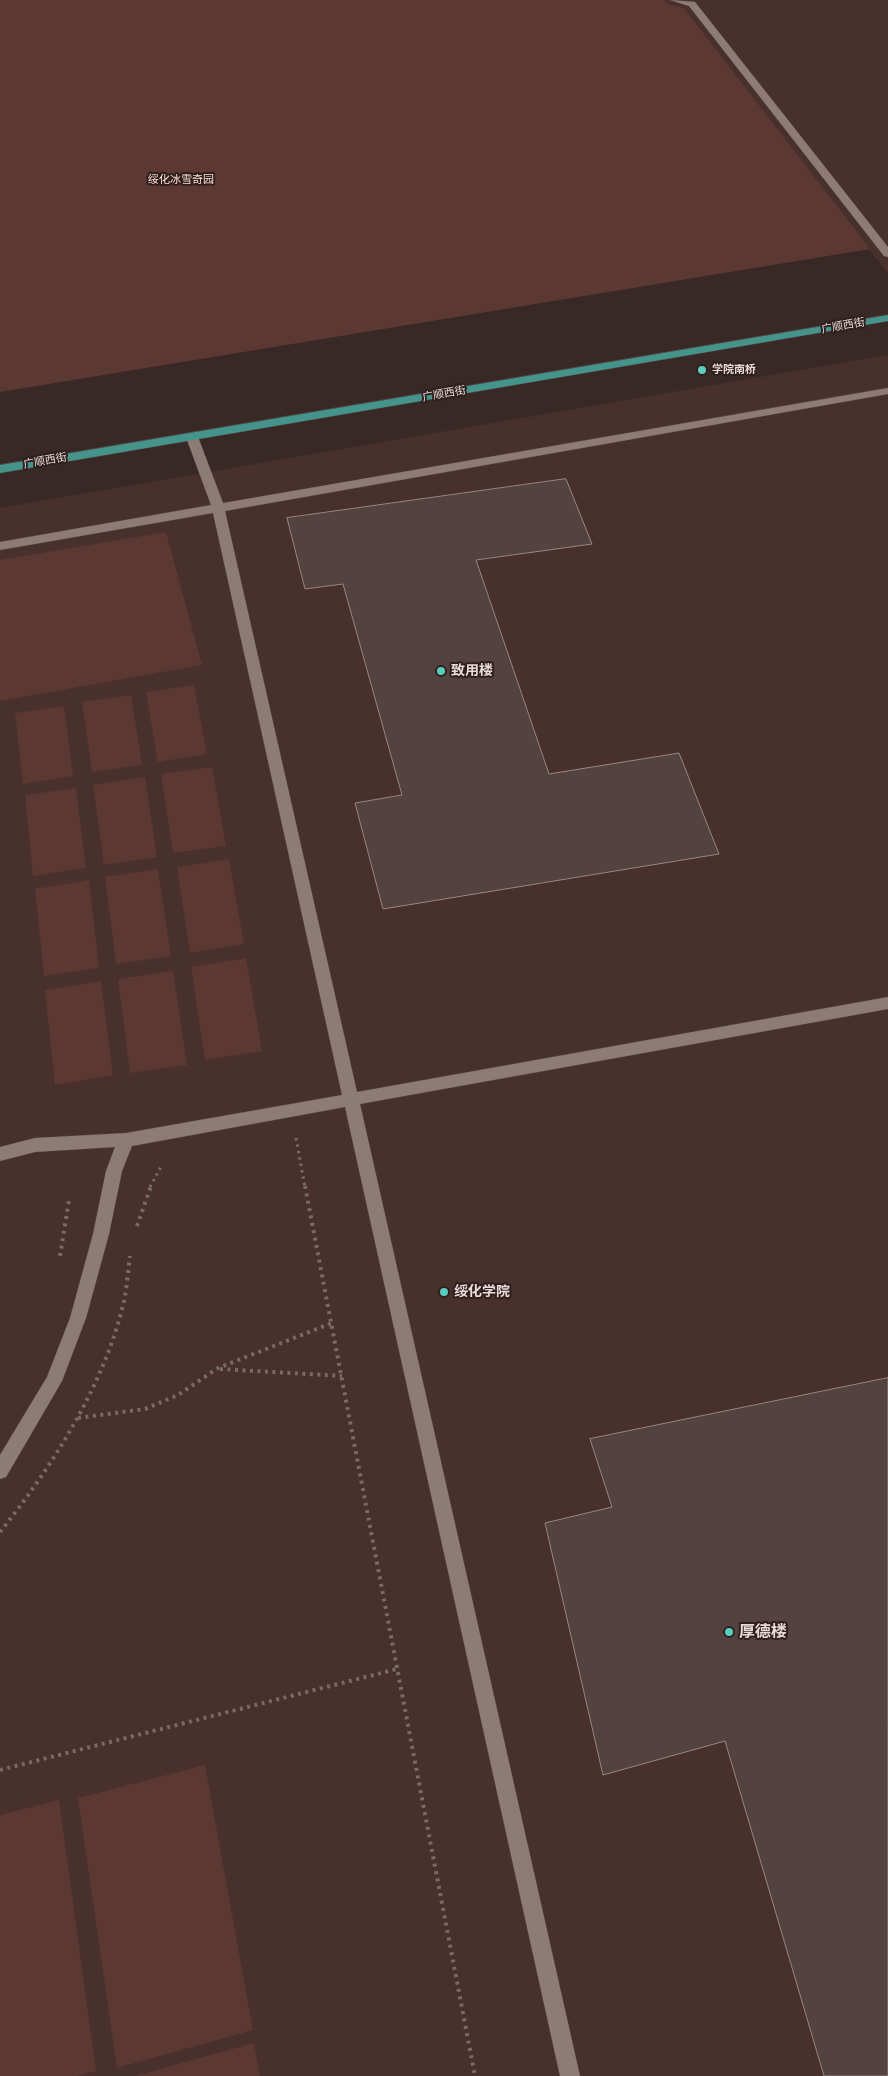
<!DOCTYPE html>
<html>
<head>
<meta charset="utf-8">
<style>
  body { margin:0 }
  canvas { display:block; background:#392926 }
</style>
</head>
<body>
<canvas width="888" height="2076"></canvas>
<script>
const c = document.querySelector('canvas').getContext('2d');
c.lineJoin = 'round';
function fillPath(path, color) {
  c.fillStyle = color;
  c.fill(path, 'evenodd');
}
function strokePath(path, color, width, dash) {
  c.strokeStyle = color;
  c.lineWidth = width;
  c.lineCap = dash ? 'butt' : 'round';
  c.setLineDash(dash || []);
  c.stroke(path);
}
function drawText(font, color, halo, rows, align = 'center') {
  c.font = font + ' "PT Sans Narrow","Noto Sans SC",sans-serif';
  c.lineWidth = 4;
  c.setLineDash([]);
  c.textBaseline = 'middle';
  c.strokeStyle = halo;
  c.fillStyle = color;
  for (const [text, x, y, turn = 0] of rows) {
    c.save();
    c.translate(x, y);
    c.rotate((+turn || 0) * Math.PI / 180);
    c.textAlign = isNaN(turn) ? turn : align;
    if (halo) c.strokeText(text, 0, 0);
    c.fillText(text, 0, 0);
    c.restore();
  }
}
fillPath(new Path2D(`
  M664,0H888V274L684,8L668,4Z
  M888,355V2076H0V508Z`), '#48302d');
fillPath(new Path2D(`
  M0,0H664L668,4L684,8L870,249L0,392Z
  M166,532L202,665L0,701V560Z
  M194,685L207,754L158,762L146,692Z
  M131,695L142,765L92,772L82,702Z
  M64,706L73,776L23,784L15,713Z
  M212,767L226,846L173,853L161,774Z
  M145,777L157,857L104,865L93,785Z
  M76,788L86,868L33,876L25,795Z
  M229,859L244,944L190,953L177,867Z
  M158,869L171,956L116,964L105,877Z
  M89,880L99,968L44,976L35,889Z
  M246,958L262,1051L205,1060L191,967Z
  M173,971L187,1065L130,1073L118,979Z
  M101,981L113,1075L55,1085L45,990Z
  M205,1765L253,2030L117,2068L78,1798Z
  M59,1800L96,2071L77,2076H0V1815Z
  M254,2043L260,2076H135Z`), '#5b3832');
const building = new Path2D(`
  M566,479L592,544L476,560L549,774L679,753L719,854L383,909L355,803L402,795L343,584L305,589L287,518Z
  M888,1378V2076H824L725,1741L603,1775L545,1523L612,1507L590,1439Z`);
fillPath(building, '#53423f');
strokePath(building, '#998581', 1);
const minor = new Path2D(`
  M670,0L695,2L888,247V257L884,256L689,6Z
  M888,388V394L225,511L357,1092L888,997V1009L360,1104L580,2076H560L345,1107L132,1146L122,1171L109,1234L86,1318L62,1381L6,1477L0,1479V1455L47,1377L70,1318L93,1234L106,1171L115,1147L35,1152L0,1161V1147L35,1138L126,1133L342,1095L213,513L0,550V542L211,505L186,437L192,433L198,437L223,503Z`);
const major = new Path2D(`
  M888,315V321L0,473V465Z`);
strokePath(minor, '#534644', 1);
strokePath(major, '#534644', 1);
strokePath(new Path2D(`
  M296,1138L305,1187
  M150,1187L162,1165`), '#786a67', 3, [2.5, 4]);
strokePath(new Path2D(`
  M305,1186L475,2076
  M137,1226L151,1186
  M60,1256L69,1200
  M220,1369L342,1376
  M78,1418L145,1409L178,1395L218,1368L332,1323
  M0,1532C52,1467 105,1384 124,1301C127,1287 128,1271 130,1256
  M0,1770L397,1669`), '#786a67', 4, [3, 4.5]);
fillPath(minor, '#8e7a77');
fillPath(major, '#45948b');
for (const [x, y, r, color] of [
  [702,370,5,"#59cebf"],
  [441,671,5,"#59cebf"],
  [444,1292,5,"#59cebf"],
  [729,1632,5,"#59cebf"]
]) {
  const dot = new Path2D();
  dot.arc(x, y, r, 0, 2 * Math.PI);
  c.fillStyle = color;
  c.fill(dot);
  strokePath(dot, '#2f1f1d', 2);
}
drawText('11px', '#fddcd6', '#2f1f1d', [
  ["绥化冰雪奇园",181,180]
]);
drawText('11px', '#e6dbd9', '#2f1f1d', [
  ["广顺西街",843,326,-10],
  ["广顺西街",444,394,-10],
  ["广顺西街",45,461,-10]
]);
drawText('bold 11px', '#e6dbd9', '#2f1f1d', [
  ["学院南桥",712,370]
], 'left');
drawText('bold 14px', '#e6dbd9', '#2f1f1d', [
  ["致用楼",451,671],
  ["绥化学院",454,1292]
], 'left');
drawText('bold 16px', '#e6dbd9', '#2f1f1d', [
  ["厚德楼",739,1632]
], 'left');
</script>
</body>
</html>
